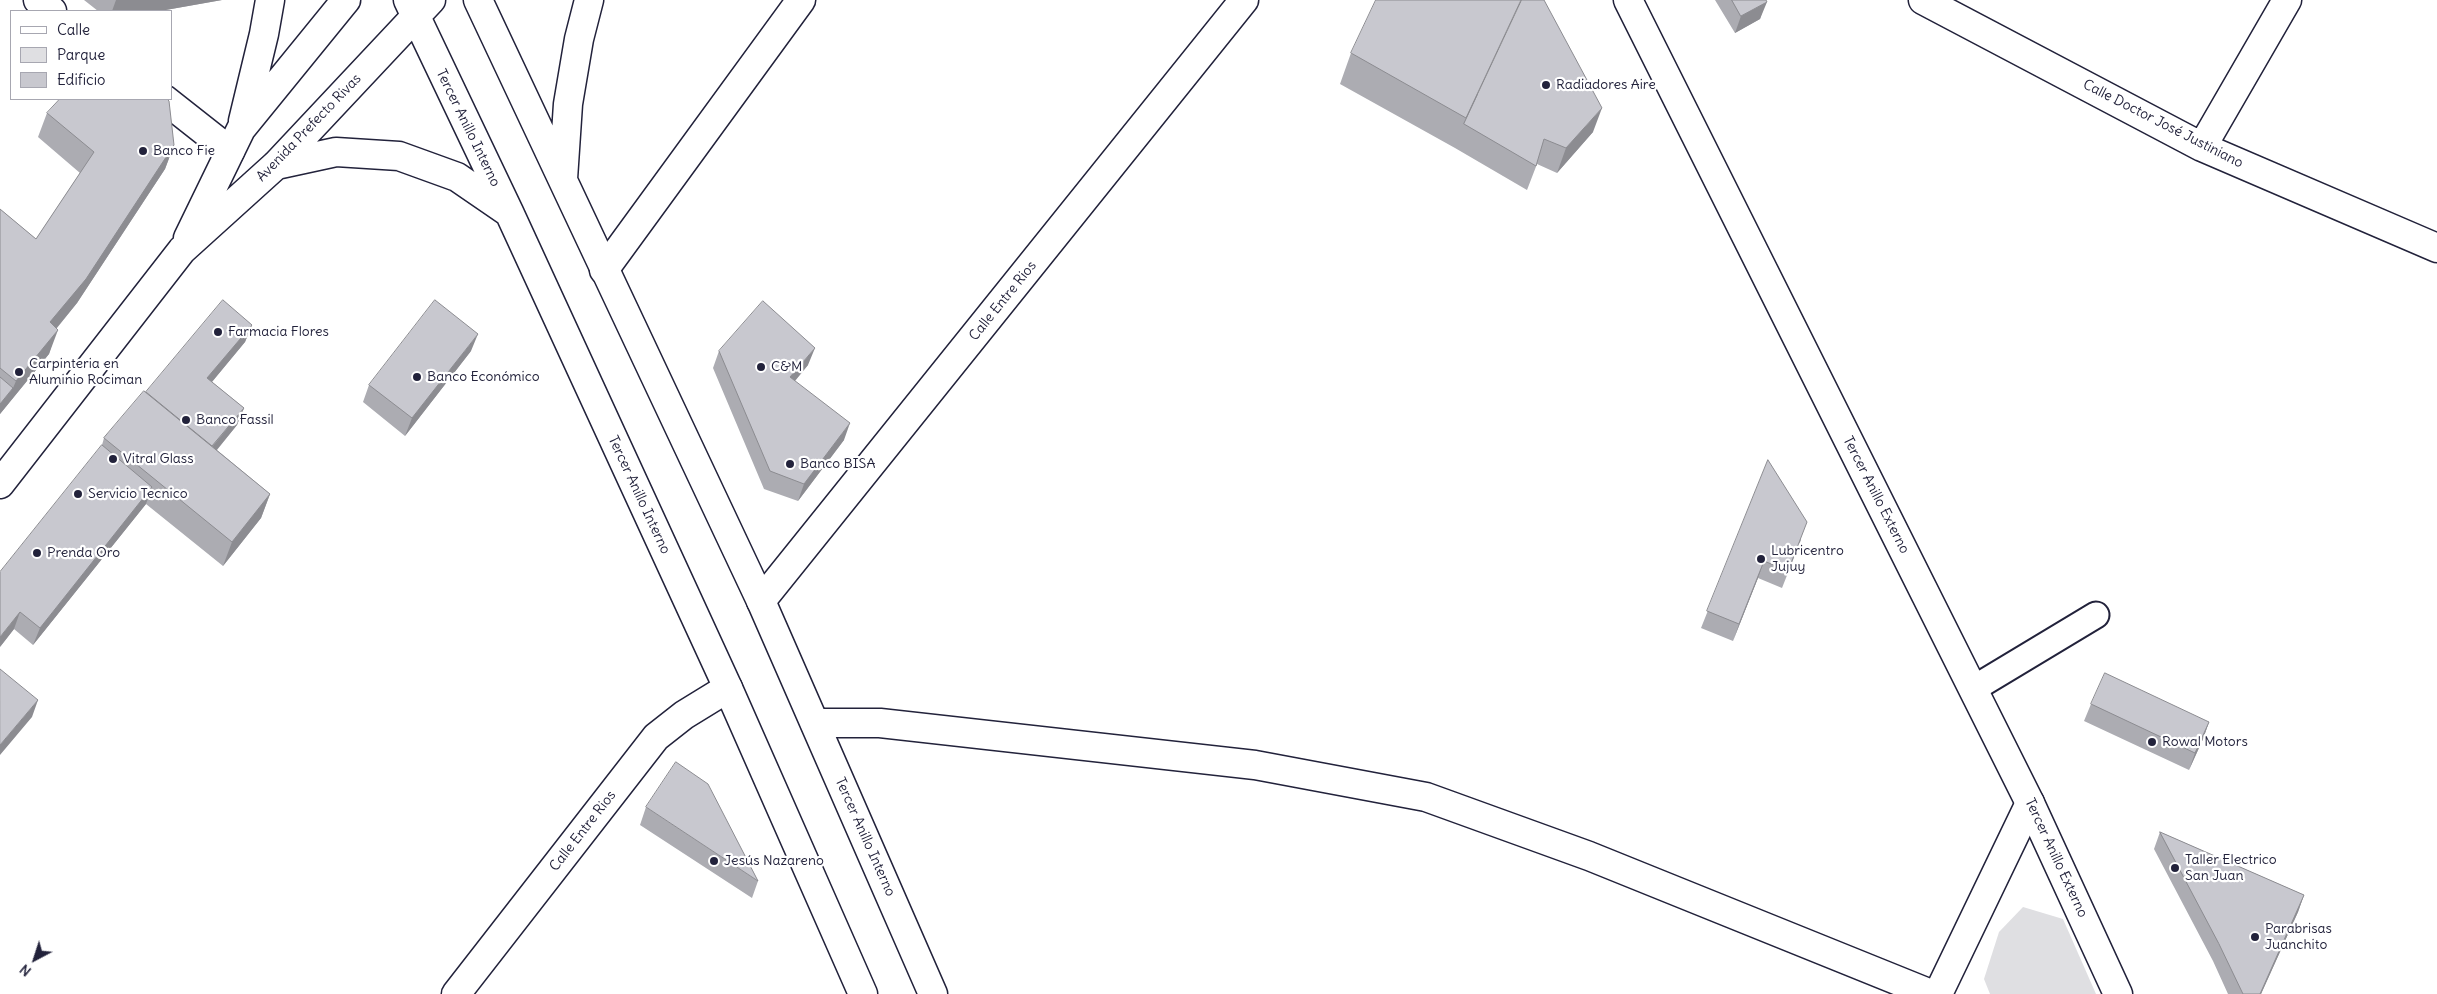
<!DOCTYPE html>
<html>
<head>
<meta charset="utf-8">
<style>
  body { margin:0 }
  #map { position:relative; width:2437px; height:994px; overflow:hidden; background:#fff; font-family:Delius,sans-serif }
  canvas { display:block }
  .legend { position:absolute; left:10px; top:10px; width:162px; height:90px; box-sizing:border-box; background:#fff; border:1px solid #a7a7b1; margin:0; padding:6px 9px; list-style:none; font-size:15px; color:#22223b }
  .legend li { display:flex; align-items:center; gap:10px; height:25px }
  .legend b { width:25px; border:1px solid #a7a7b1 }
  .north { position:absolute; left:10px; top:934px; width:50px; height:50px; -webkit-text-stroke:4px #fff; paint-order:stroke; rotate:220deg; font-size:14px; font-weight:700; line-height:20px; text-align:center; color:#22223b }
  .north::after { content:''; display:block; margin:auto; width:18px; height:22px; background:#22223b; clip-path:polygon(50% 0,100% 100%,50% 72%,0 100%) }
</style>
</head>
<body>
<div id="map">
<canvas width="2437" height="994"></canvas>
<ul class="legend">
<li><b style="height:6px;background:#fff"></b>Calle</li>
<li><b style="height:14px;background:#dfdfe2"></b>Parque</li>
<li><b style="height:14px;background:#c8c8cf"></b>Edificio</li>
</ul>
<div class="north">N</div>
</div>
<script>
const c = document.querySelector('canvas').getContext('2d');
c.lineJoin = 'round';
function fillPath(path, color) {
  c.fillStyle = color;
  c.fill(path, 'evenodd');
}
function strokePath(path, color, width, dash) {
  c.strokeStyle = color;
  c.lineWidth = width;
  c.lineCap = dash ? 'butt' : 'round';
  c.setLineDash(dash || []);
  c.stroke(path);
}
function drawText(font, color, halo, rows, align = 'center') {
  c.font = font + ' Delius,sans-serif';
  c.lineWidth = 4.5;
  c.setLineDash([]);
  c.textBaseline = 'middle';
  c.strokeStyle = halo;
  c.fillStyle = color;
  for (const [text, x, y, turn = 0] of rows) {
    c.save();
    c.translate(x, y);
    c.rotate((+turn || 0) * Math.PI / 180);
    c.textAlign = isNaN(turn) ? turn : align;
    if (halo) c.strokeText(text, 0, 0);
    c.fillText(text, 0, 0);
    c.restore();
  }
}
fillPath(new Path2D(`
  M2023,907L2063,919L2096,994H1990L1984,979L1999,932Z`), '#dfdfe2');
const lane = new Path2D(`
  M1973,689L2096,615`);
const street = new Path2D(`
  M38,0L52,11
  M1923,0L2202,147L2437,248
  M164,99L230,151
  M2202,147L2287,0
  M604,270L801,0
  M761,601L1244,0
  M815,723H880L1255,765L1426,797L1589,856L1931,994
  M456,994L656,737L684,715L728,688
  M1938,994L2030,803`);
const secondary = new Path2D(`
  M408,0L509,212L728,688L863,994
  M478,0L761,601L933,994
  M1628,0L2030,803L2118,994
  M243,121L264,34L270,0
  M276,165L336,152L399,156L457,177L508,212
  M563,179L568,104L579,39L589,0
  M188,238L241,129L346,0
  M0,484L182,250L276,165L431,0`);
strokePath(lane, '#22223b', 29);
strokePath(street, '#22223b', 31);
strokePath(secondary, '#22223b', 31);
strokePath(lane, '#fff', 25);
strokePath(street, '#fff', 28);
strokePath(secondary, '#fff', 28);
fillPath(new Path2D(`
  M84,0H222L160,11H98Z
  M1715,0H1766L1760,19L1735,33Z
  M1351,53L1593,132L1557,173L1537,164L1527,190L1455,148L1340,84Z
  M47,113L174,145L165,169L77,303L57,328L49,354L0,414V209L36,239L80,173L38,137Z
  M252,325L245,342L212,382L244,408L237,425L217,450L270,494L261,518L223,566L146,504L33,645L14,629L0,647L102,445L104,438L146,392Z
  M471,351L405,436L363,402L369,385Z
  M719,351L808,365L795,381L844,440L798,501L764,489L713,368Z
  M1768,460L1801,540L1782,588L1758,578L1733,641L1701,628Z
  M2091,704L2209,722L2203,739L2189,770L2084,721Z
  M646,807L758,881L752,898L640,825Z
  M2160,832L2304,895L2298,912L2261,994H2228L2213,961L2154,849Z`), '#acacb2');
fillPath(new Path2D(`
  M116,0H222L160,11H112Z
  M1767,2L1760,19L1735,33L1741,16Z
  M1602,108L1593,132L1557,173L1566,148Z
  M174,145L165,169L77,303L41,347L50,322Z
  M252,325L245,342L201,395L207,378Z
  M58,330L49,354L0,414V404L13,388L16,381Z
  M478,334L471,351L405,436L412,418Z
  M815,348L808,365L784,394L790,377Z
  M244,408L237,425L201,469L208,452Z
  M850,423L844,440L798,501L804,484Z
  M152,487L146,504L33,645L40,628Z
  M270,494L261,518L223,566L232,542Z
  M1764,561L1758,578L1733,641L1739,624Z
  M20,612L14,629L0,647V637Z
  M38,700L32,717L0,755V745Z
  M2209,722L2203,739L2189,770L2195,753Z
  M2304,895L2298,912L2261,994H2260Z`), '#8c8c91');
const building = new Path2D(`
  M1376,0H1521L1466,118L1351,53Z
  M1522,0H1544L1602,108L1566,148L1544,139L1536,166L1464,124Z
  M1732,0H1766L1767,2L1741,16Z
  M60,99H167L169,101L174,145L86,279L50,322L58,330L16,381L0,368V209L36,239L94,152L47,113Z
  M223,300L252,325L207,378L244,408L212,446L146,392Z
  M435,300L478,334L412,418L369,385Z
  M763,301L815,348L790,377L850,423L804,484L770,471L719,351Z
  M0,377L13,388L0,404Z
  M144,391L270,494L232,542L104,438Z
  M102,445L152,487L40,628L20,612L0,637V572Z
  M1768,460L1807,522L1788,571L1764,561L1739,624L1707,611Z
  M0,669L38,700L0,745Z
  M2105,673L2209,722L2195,753L2091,704Z
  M676,762L708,784L758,881L646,807Z
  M2160,832L2304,895L2260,994H2243L2219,944Z`);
fillPath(building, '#c8c8cf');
strokePath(building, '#8c8c91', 1);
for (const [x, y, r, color] of [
  [1546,85,5,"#22223b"],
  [143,151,5,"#22223b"],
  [218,332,5,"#22223b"],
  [761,367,5,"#22223b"],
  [19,372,5,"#22223b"],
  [417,377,5,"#22223b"],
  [186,420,5,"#22223b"],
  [113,459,5,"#22223b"],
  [790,464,5,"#22223b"],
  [78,494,5,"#22223b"],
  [37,553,5,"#22223b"],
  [1761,559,5,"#22223b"],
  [2152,742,5,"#22223b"],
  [714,861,5,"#22223b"],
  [2175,868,5,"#22223b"],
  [2255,937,5,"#22223b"]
]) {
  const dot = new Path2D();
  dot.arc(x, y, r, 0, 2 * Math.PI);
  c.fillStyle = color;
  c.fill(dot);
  strokePath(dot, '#fff', 2);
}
drawText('14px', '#22223b', '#fff', [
  ["Radiadores Aire",1556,85],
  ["Banco Fie",153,151],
  ["Farmacia Flores",228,332],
  ["Carpinteria en",29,364],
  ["Aluminio Rociman",29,380],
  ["C&M",771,367],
  ["Banco Económico",427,377],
  ["Banco Fassil",196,420],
  ["Vitral Glass",123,459],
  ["Banco BISA",800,464],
  ["Servicio Tecnico",88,494],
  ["Lubricentro",1771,551],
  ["Jujuy",1771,567],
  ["Prenda Oro",47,553],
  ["Rowal Motors",2162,742],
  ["Taller Electrico",2185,860],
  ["San Juan",2185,876],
  ["Jesús Nazareno",724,861],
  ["Parabrisas",2265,929],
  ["Juanchito",2265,945]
], 'left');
drawText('14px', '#22223b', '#fff', [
  ["Calle Doctor José Justiniano",2163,124,27],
  ["Avenida Prefecto Rivas",309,128,-46],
  ["Tercer Anillo Interno",468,128,64],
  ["Calle Entre Rios",1003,301,-51],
  ["Tercer Anillo Interno",639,495,65],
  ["Tercer Anillo Externo",1876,495,63],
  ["Calle Entre Rios",583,831,-52],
  ["Tercer Anillo Interno",865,837,66],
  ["Tercer Anillo Externo",2056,858,65]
]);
</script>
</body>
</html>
